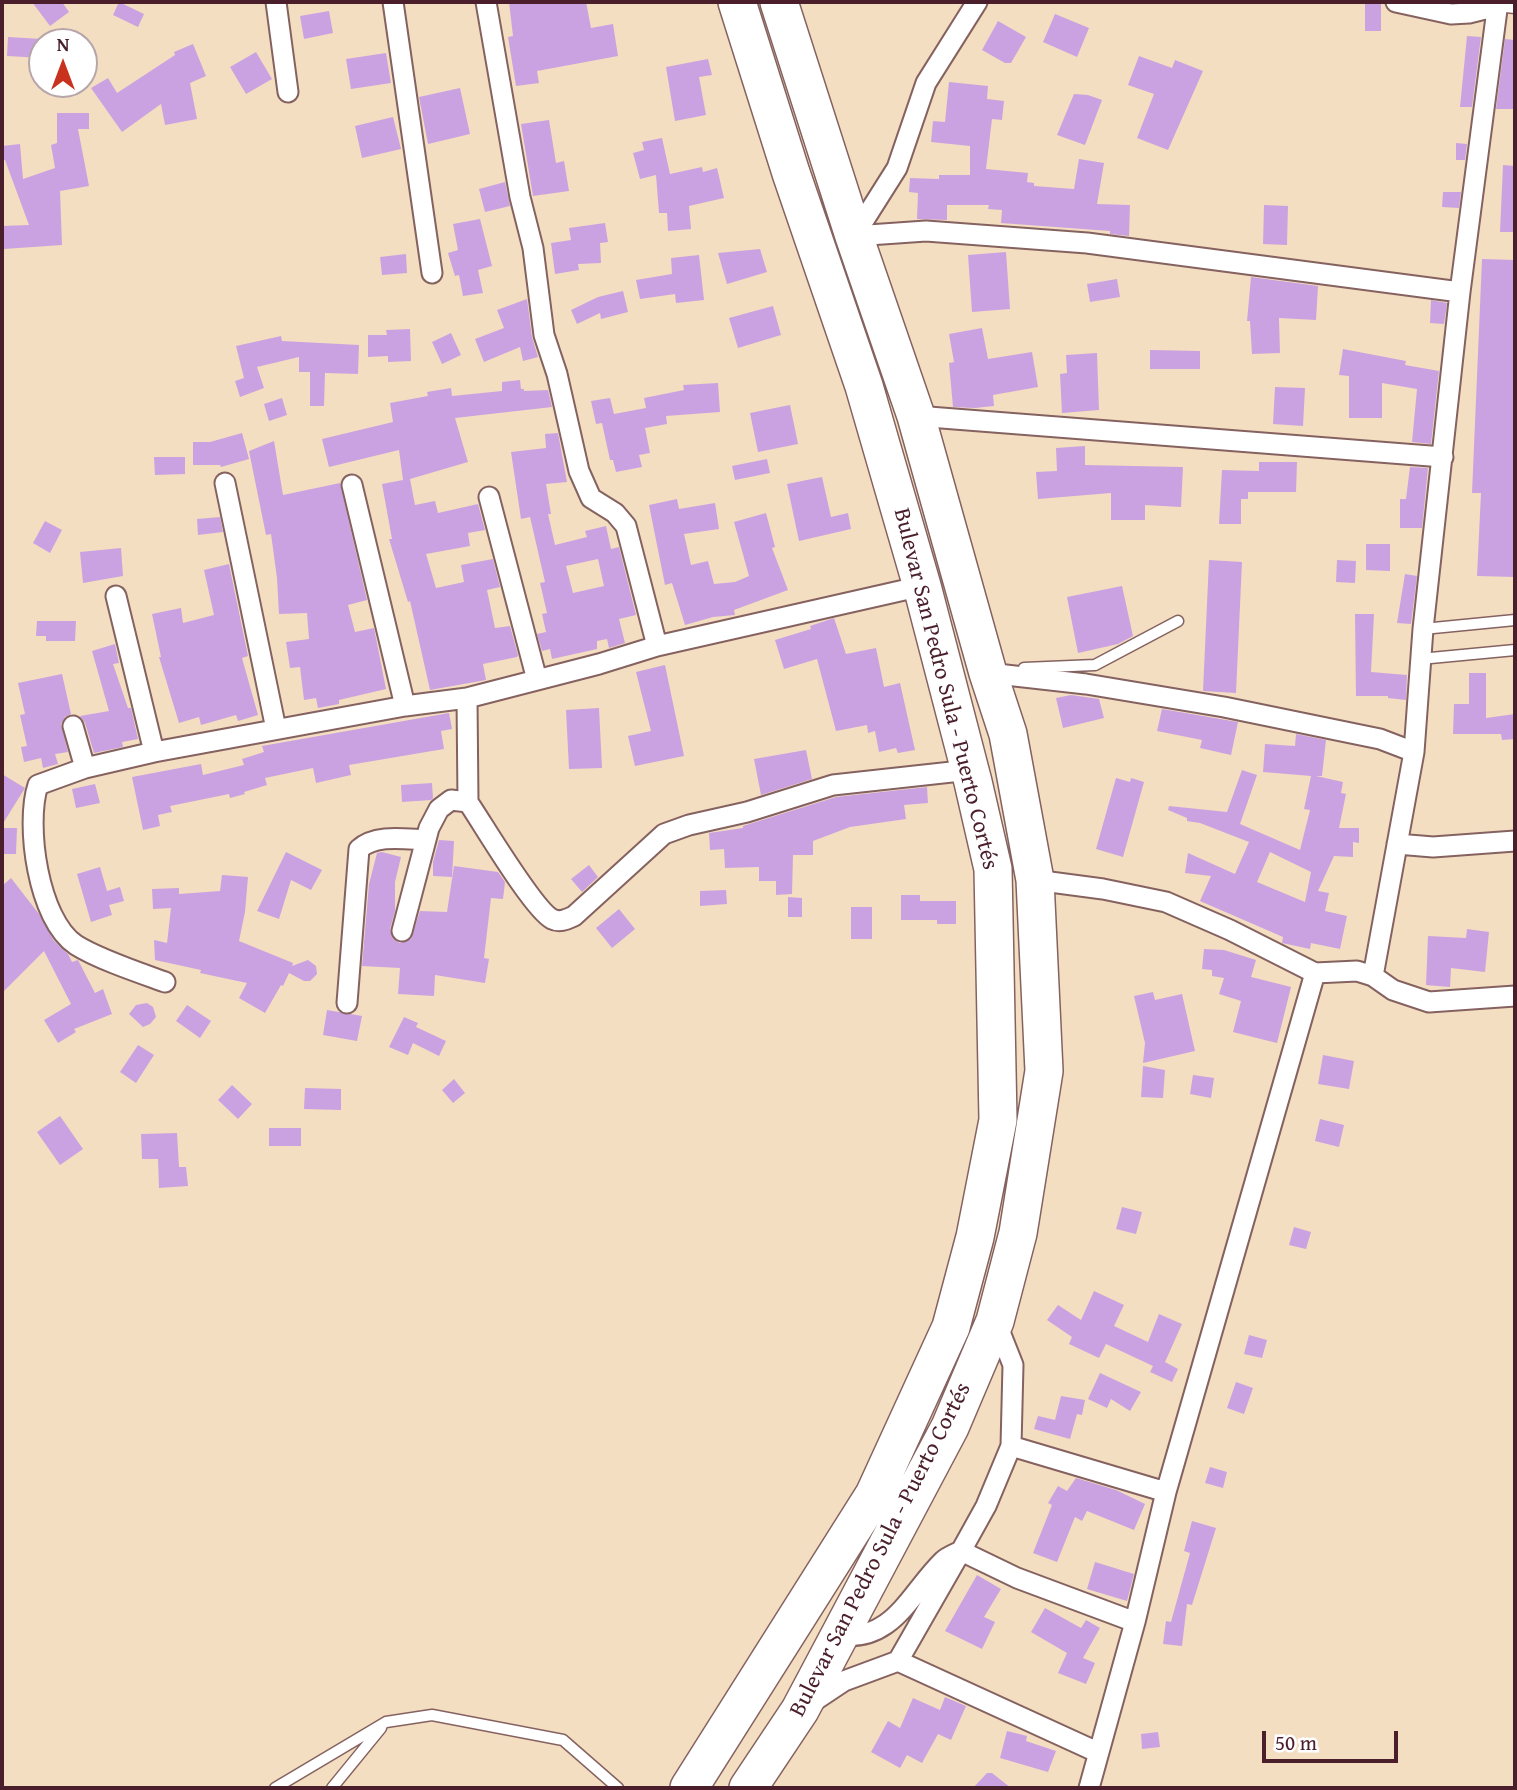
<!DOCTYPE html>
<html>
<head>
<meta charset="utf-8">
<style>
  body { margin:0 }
  #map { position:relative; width:1517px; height:1790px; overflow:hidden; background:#f3dec1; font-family:"Gentium Book Plus",serif }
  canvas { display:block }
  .frame { position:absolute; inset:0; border:4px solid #4a1f2b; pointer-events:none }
  .north { position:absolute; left:28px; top:28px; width:70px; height:70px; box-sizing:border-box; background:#fff; border:2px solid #b7a5aa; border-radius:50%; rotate:0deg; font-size:19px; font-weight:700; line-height:28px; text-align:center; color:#4a1f2b }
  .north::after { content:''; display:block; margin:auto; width:24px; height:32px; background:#c8321e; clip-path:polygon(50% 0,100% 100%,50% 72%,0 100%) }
  .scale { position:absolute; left:1262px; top:1731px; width:136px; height:32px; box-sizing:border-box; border:4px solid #4a1f2b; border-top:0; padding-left:9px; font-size:21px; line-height:24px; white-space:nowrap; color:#4a1f2b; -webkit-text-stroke:5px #fff; paint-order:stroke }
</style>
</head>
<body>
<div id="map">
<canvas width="1517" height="1790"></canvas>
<div class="frame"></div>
<div class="north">N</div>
<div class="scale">50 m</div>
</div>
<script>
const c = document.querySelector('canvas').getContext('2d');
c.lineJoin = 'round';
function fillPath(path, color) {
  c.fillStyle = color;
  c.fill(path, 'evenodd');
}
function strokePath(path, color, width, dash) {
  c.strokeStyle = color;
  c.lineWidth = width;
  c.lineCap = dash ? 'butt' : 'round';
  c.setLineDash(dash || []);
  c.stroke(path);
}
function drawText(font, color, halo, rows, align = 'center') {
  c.font = font + ' "Gentium Book Plus",serif';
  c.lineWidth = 5;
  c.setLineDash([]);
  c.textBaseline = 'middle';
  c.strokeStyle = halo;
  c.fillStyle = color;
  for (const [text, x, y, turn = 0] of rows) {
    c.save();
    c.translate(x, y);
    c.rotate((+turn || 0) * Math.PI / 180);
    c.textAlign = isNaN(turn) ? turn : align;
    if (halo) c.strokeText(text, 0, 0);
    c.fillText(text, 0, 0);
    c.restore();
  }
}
fillPath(new Path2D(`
  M32,2H62L69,12L50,26Z
  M119,2L144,14L138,27L113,15Z
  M509,2H586L591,28L613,24L618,56L537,71L539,83L516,86L508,37L513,36Z
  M1365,2H1381V31H1365Z
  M329,11L333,33L304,39L300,16Z
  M1055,14L1089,28L1077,57L1043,42Z
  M998,21L1026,37L1011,63H1005L982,50Z
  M1467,36L1481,37L1472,107H1460Z
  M8,37L42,39V58L7,56Z
  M1505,39L1515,40V109H1496Z
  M193,44L206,76L190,83L197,119L165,125L161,104L122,132L91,88L108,78L117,93L175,55L174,52Z
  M256,52L272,79L246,94L230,67Z
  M386,53L391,83L351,89L346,59Z
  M1139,56L1172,68L1175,60L1203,71L1168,150L1137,138L1154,94L1128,85Z
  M708,59L712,75L699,77L706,115L675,121L666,67Z
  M949,82L988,86L987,99L1004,101L1002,120L992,119L986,169L1028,173L1027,182L1034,183V186L1074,189L1079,159L1104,163L1097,204L1130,205L1129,236L1110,234V231L1001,223L1002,210L988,209L989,205H947V220L917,219L918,193L909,192L910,178L939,179V175H970V146L931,142L933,121L945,122Z
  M460,88L470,134L428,144L419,97Z
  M1074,94L1088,95L1102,100L1085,145L1057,135Z
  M57,113H89V129H78L89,186L60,191L62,245L4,249L2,226L29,225L5,160H2V146L20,144L23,179L55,168L51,145L57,143Z
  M393,117L401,149L362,158L355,126Z
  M549,120L556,163L564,161L569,191L533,196L521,124Z
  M662,138L670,174L702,167L703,172L717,168L724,198L689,206L691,229L668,231L667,213H659L656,175L640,179L633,153L644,150L642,142Z
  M1456,143L1467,144L1465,160H1456Z
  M1503,165L1515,166V232H1500Z
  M505,182L510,206L485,212L479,189Z
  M1443,192H1461L1459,208L1442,207Z
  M1264,205L1288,206L1287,245L1263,244Z
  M480,219L492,266L478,270L483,293L463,296L459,275L455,276L448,253L458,250L453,224Z
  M605,223L608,242L600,243L601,263L578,264L579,270L555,274L551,243L571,240L569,228Z
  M760,249L767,272L727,284L718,253Z
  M1006,252L1010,309L972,312L968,255Z
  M406,254L407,273L382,275L380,257Z
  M699,255L704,300L676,303L675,294L640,299L636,280L672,274L671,258Z
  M1482,259L1515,260V577L1477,576L1481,493H1472Z
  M1251,277L1318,286L1316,320L1279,318L1280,353L1252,354L1250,321H1247Z
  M1117,279L1120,297L1090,302L1087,284Z
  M623,291L628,312L601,319L600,313L577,324L571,310L598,297Z
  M527,299L532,337L538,357L523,361L520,347L484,362L475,339L504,328L497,310Z
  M1431,300L1447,303L1444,324L1430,323Z
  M773,306L781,335L738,348L729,318Z
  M982,328L988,359L1032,352L1038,387L993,395L994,406L975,408L953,407L949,363L954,362L949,334Z
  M410,329L411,361L388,362V356L368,357V335H387L386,330Z
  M451,333L461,355L442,364L432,342Z
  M281,336L282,341L359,345L358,374L325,373L324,406H310V372H299V357L257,367L264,388L240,397L235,381L244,378L236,346Z
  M1343,349L1406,361L1405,365L1439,371L1431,444L1412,442L1417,389L1382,383V418H1349V376L1339,375Z
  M1150,350L1200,351V369H1150Z
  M1097,353L1099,410L1062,413L1060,374L1067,373L1066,355Z
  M520,380L521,389H524V391L548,390L552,407L455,418L468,462L410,479L415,505L435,501L438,513L478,504L485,530L468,533L470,546L426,554L436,588L464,582L461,565L493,559L500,587L487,590L495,628L510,626L518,655L517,657L483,664L486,680L430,690L410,601L408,602L389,539H392L382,484L403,480L399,450L329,467L322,439L393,422L390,403L428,396L427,392L451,388L452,396L502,391V382Z
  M718,383L720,412L666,416L667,424L645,428L650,453L639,455L642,467L616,472L613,460H610L602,423L596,424L591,401L610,398L614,414L646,408L644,398L684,390L683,385Z
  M1275,387L1305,388L1303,426L1273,424Z
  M282,398L287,415L269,421L264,404Z
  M790,405L798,444L758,452L750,413Z
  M242,433L249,459L221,467L220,465H193V442H210Z
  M558,433L567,482L546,484L551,514H548L555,545L587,537L585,531L606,526L611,549L619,547L636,615L619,619L625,643L609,648L607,639L597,641V649L552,659L550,649L542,651L537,634L546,632L542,614L547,613L540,583L545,582L530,517L521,519L511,452L546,448L545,434ZM598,559L604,586L573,593L566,566Z
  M274,441L283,495L340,483L367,600L348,605L355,632L374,628L386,689L339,700V704L318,708L316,698L304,700L300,667L290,668L286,642L309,639L307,613L279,614L277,578L271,534L266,535L249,451Z
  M1085,446V465L1183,467L1181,507L1145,505V520H1111V493L1038,499L1036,472L1057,471L1056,448Z
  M154,457H185V474L155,475Z
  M767,459L770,473L735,480L732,466Z
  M1259,462H1297L1296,492H1248V499H1241V524H1219L1222,470L1259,471Z
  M1410,467L1428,468L1422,528H1400V499H1406Z
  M822,477L831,517L848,513L851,529L799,541L787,484Z
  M677,499L679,509L715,503L719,529L684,534L691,565L708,561L714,584L735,582L749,576L734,522L766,513L775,547L772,548L788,590L734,610L735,615L713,617L685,625L672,583L665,585L649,505Z
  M220,517L223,532L198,535L197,519Z
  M45,521L62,530L50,553L33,543Z
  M1366,544H1390V571L1366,570Z
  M121,548L123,576L83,583L80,552Z
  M1209,560L1242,562L1236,693L1203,691Z
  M1337,560L1356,561L1355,583L1336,582Z
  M229,564L248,656L242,658L258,715L238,721L236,715L201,725L199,717L179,723L159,657H161L152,614L181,608L183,623L214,615L204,570Z
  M1405,574L1417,576L1411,624L1397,623Z
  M1122,586L1133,636L1118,644L1078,653L1067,597Z
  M1355,614H1374L1371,672L1407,675L1406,700L1388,698V696H1356Z
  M834,618L846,654L876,648L884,687L900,683L915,750L898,753L896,748L879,752L875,731L868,733L867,725L836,731L817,659L784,669L775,640L811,629L810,626Z
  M37,621H76L75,641H46V636H36Z
  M115,644L119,663L113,664L128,708H131L138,739L122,742L123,747L94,753L85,723L80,716L109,711L92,651Z
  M665,665L684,756L635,766L628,736L651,731L636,672Z
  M1469,673H1486V718L1515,714V739L1502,740L1501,734H1453L1454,704H1469Z
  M62,674L71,714L65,717L61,724L68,752L55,754L58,764L43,768L41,758L24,762L21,747L27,746L20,715L25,714L18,683Z
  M1071,695L1099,699L1104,718L1063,728L1056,698Z
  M599,708L602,768L569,769L566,710Z
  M1162,709L1238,722L1231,755L1200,748L1202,740L1157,731Z
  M449,713L452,729L441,731L444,749L349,765L351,775L316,783L313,768L265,778L267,785L244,792L245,794L230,798L229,794L170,806L172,812L158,815L160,826L143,830L132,777L201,764L203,775L244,765L242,759L264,752L262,746Z
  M1296,734L1326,740L1322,776H1316L1343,782L1341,793L1346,794L1339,828H1359V843L1353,842V857L1334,856L1318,891L1329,893L1325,911L1347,916L1340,949L1311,943L1310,949L1282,943L1283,937L1200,901L1211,876L1185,873L1188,853L1235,874L1249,842L1200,823L1187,821V818L1168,810L1169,806L1227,812L1242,770L1257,775L1240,824L1300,850L1310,810L1304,809L1311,776L1263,772L1265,744L1295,746ZM1270,852L1311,872L1305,902L1257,882Z
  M806,750L812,779L761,795L754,759Z
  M2,774L25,788L2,825Z
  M1116,778L1130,782L1131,778L1144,782L1123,857L1096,849Z
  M432,783L433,798L431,800L402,802L401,785Z
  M95,784L100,803L76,808L72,789Z
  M927,787L928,803L904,805L906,819L850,827L813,841V855H793L792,894L776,895V881H759V867L725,868L724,849L710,850L709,833L743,828V826L836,797Z
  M2,828H17L16,854H2Z
  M439,840L454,841L452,877L433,876V862Z
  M286,852L322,870L311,890L291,880L279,919L257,911Z
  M382,852L401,857L395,882V911L390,929L393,939L400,943L411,939L420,911L447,912L454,866L498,872L505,882L503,899L491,898L484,958L489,959L485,983L435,975L434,996L398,994L400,968L362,966L369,884L377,853Z
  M589,865L598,877L582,892L571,879Z
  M100,867L107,891L120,887L124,901L109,905L112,915L91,922L77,874Z
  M222,875L248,877L245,912L239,941L293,963L292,966L308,960L316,966L317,974L310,981H304L289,973L283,986L281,985L265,1013L239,998L247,983L200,973L201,970L155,960L154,940L167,943L171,908L153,909L152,889L179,888V894L220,891Z
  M11,878L39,914L54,941L68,954L72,962L78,960L95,993L103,989L112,1014L74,1029L76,1032L58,1043L44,1020L71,1004L44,951L2,993V886Z
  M726,890L727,904L700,906V891Z
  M901,895H920V901H956V924H937V920H901Z
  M788,897L802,898V917H788Z
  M851,907H872V939H851Z
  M619,909L635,929L612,948L596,928Z
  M1467,929L1489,932L1485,972L1451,968L1450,987L1426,985L1428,936L1466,938Z
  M1204,949L1224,950L1256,960L1251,977L1291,987L1277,1043L1233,1032L1241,1001L1219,994L1224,978L1212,976V970L1202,969Z
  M1153,992L1155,1000L1182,994L1195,1051L1143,1063L1145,1043L1134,996Z
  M147,1003L153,1007L156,1017L150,1024L143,1027L129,1014L136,1005Z
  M187,1005L211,1021L200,1038L176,1021Z
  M327,1010L362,1016L357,1041L323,1035Z
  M404,1017L418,1023L416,1027L446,1041L439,1056L413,1043L408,1055L389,1047Z
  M138,1045L154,1055L136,1083L120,1072Z
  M1323,1055L1354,1061L1349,1089L1318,1084Z
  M1143,1066L1165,1070L1163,1098L1141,1097Z
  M1193,1075L1214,1078L1211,1098L1190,1094Z
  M454,1079L465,1093L453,1103L442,1090Z
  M232,1085L252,1104L238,1119L218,1100Z
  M305,1088L341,1089V1110L304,1109Z
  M60,1116L83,1149L60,1165L37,1132Z
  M1320,1119L1344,1125L1339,1147L1315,1141Z
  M269,1128H301V1146H269Z
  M177,1133L179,1167H186L188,1186L159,1188L158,1159H142L141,1134Z
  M1122,1207L1142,1212L1136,1234L1116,1229Z
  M1294,1227L1311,1232L1306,1249L1289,1245Z
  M1094,1291L1124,1305L1114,1326L1148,1342L1159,1314L1182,1324L1165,1362L1178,1369L1172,1382L1150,1372L1153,1366L1106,1344L1099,1358L1069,1344L1072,1337L1047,1320L1058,1305L1081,1320Z
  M1249,1335L1267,1340L1262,1358L1244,1354Z
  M1100,1373L1141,1392L1130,1411L1111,1399L1107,1408L1088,1399Z
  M1236,1382L1253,1388L1244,1414L1227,1408Z
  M1061,1396L1085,1400L1082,1415L1077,1414L1070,1439L1034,1429L1038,1416L1055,1420Z
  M1210,1467L1227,1472L1223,1488L1205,1483Z
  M1076,1478L1116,1490L1145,1504L1134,1530L1087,1511L1082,1521L1075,1517L1057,1562L1033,1553L1052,1505L1048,1503L1058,1486L1067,1491Z
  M1192,1521L1216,1528L1192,1605L1187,1604L1182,1646L1163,1644L1166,1621L1171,1622L1190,1553L1184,1551Z
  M1095,1562L1134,1574L1127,1601L1087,1589Z
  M977,1575L1001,1589L984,1617L995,1622L982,1649L945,1631Z
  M1045,1608L1081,1628L1086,1620L1100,1628L1083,1658L1095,1663L1086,1684L1058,1673L1067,1653L1031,1632Z
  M945,1697L966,1706L951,1740L938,1734L922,1763L907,1755L900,1768L871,1752L888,1721L900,1728L913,1698L940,1710Z
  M1007,1731L1027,1736L1026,1741L1056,1751L1048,1772L1000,1758Z
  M1158,1732L1160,1747L1142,1749L1141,1734Z
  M987,1773H992L1011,1788H973Z`), '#cba2e1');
const lane = new Path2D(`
  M1497,6L1515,8
  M1423,629L1515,620
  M1420,659L1515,650
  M1024,668L1095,665L1178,621
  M275,1788L386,1722L432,1715L563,1740L618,1788
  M332,1788L381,1728`);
const street = new Path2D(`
  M276,2L288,92
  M393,2L432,273
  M486,2L520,197L533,248L544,335L557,374L579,471L591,498L615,513L626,526L657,646
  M1396,2L1451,14L1469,13L1497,6
  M854,236L926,231L1087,243L1460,292
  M854,236L897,168L926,83L977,2
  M916,416L1443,457
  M225,483L276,729
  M352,485L405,706
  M489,497L537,680
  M116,596L154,752
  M988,673L1086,684L1224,707L1380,739L1414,752
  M73,726L85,768
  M468,802C483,824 533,909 552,919C560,923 567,919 574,916L664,834L689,825L747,812L833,785L970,770
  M1397,844L1433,847L1515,841
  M1035,880L1103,889L1166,902L1230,930L1315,973L1357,971L1373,976L1393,990L1429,1002L1515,996
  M402,931L429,828L439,809L451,800L468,802L467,698
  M1373,976L1414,752L1423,629L1460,292L1498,2
  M165,982C140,973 98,959 76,945C38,920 25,824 38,785L85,768L154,752L405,706L467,698L599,664L657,646L922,586
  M347,1003L359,849C376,834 404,839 426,840
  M996,1322L1013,1365L1011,1446L986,1506L961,1551L1017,1578L1135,1622
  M1011,1446L1166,1492
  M838,1635C893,1643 910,1593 943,1561C947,1557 955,1554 961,1551L898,1661L1097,1752
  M811,1703L844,1681L898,1661
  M1089,1788L1135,1622L1166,1492L1315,973`);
const highway = new Path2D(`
  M689,1788L874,1495L951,1327L975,1237L998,1120L993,869L973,782L922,586L864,386L791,173L737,2
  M748,1788L800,1710L950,1427L995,1321L1018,1233L1044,1071L1035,880L1008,734L988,673L916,416L854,236L779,2`);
strokePath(lane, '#856260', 13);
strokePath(street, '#856260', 23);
strokePath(highway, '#856260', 40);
strokePath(lane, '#fff', 10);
strokePath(street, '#fff', 19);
strokePath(highway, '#fff', 37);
drawText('23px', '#4a1f2b', '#fff', [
  ["Bulevar San Pedro Sula - Puerto Cortés",945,689,76],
  ["Bulevar San Pedro Sula - Puerto Cortés",881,1550,-63]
]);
</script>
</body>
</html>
